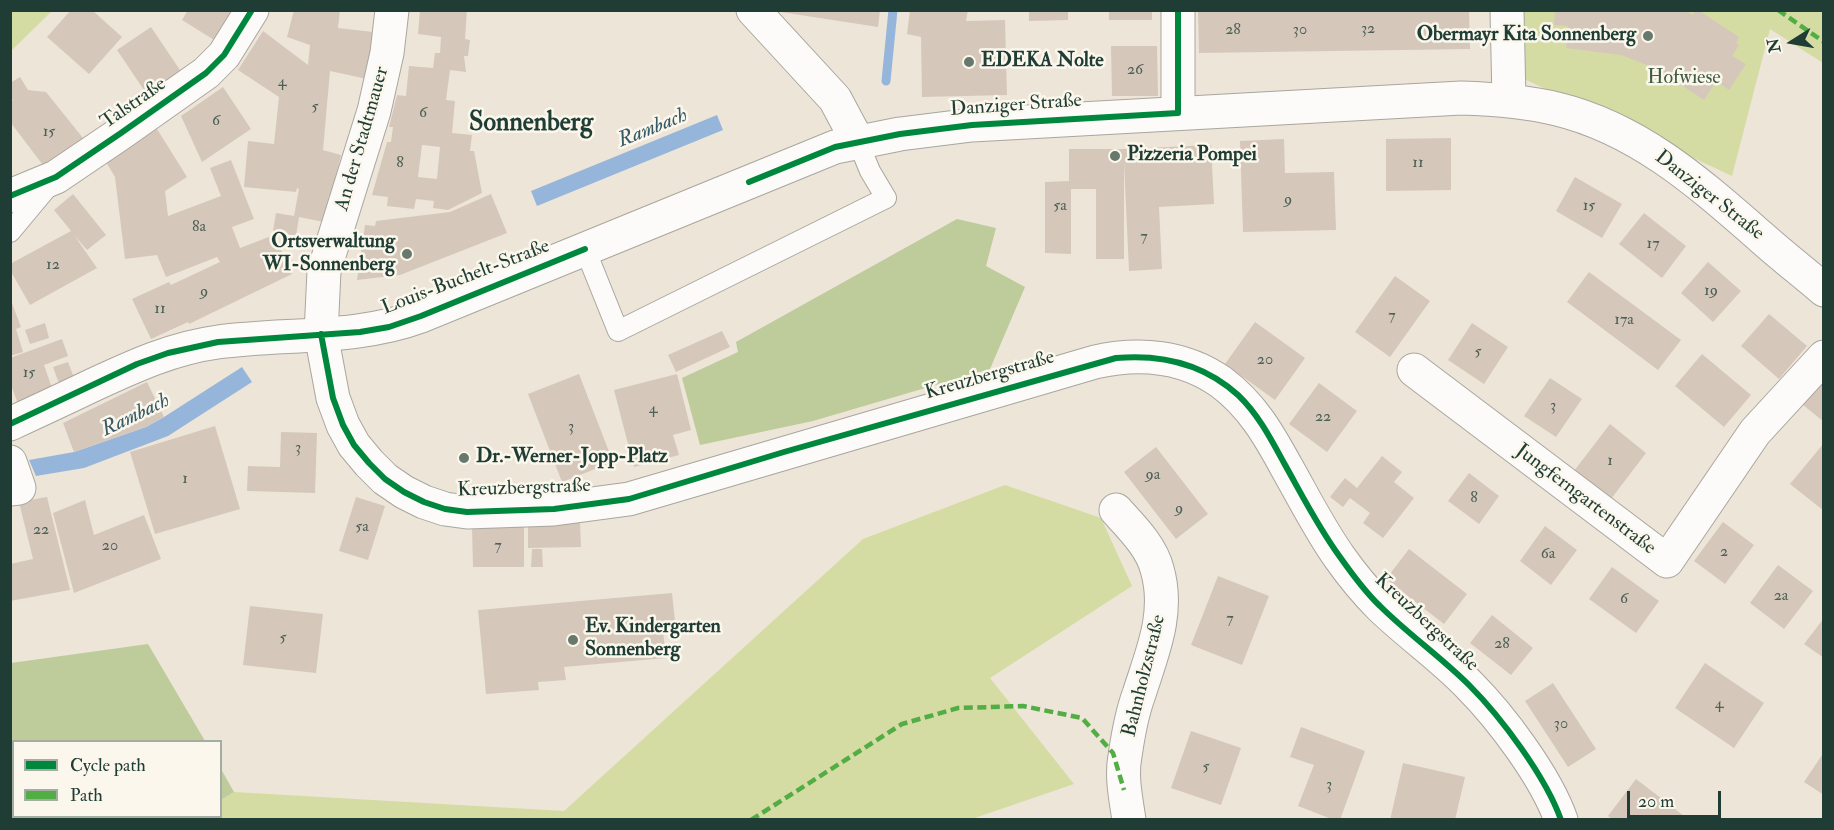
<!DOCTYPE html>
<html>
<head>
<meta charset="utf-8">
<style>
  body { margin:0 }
  #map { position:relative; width:1834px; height:830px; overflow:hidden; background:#ede5d8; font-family:"IM FELL Double Pica",serif }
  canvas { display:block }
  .frame { position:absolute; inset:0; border:12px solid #1f3d34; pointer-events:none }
  .legend { position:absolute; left:12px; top:740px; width:210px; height:78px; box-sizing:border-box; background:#fbf7ec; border:2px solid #a3ada2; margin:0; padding:8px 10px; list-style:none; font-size:18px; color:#1f3d34 }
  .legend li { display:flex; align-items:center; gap:12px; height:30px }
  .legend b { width:30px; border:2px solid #a3ada2 }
  .north { position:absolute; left:1762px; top:12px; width:60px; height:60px; -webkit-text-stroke:4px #fbf7ec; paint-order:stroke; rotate:259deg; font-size:16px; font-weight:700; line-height:24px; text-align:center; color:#1f3d34 }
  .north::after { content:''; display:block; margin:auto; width:21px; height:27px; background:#1f3d34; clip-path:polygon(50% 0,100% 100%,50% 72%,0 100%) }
  .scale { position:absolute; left:1627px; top:791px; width:94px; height:27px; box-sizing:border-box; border:3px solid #1f3d34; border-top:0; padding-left:8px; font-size:18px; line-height:21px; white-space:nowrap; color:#1f3d34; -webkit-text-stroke:4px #fbf7ec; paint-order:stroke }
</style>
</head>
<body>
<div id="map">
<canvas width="1834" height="830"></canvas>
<div class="frame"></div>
<ul class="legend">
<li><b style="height:8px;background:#00873e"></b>Cycle path</li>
<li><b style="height:8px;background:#52ad45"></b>Path</li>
</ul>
<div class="north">N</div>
<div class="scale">20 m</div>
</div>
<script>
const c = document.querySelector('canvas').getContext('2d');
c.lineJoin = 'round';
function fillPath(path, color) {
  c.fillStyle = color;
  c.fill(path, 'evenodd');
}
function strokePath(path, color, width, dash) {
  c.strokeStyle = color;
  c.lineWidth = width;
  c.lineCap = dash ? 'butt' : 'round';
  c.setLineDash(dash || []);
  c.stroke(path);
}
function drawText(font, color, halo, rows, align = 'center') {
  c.font = font + ' "IM FELL Double Pica",serif';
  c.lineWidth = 5;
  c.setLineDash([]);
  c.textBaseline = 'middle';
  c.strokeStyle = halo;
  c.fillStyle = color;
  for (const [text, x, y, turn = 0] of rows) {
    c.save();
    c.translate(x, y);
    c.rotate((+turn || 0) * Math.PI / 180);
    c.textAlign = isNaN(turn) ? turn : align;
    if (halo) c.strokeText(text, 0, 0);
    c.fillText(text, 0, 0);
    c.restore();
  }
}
fillPath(new Path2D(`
  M11,10H52V11L11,51Z
  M1516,11H1823V63L1770,29L1732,176L1520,77Z
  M1005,485L1101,518L1132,586L990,678L1074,784L969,820L185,819L190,817L220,816L221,800L234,792L564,811L863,539Z`), '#d5dca3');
fillPath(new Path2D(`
  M957,219L996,228L986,266L1025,287L990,369L813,421L700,445L682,378L738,352L736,342Z
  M148,644L205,741L14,742V816L190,817L185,820L11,819V663Z
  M221,769L234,792L221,800H220Z`), '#becb9a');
fillPath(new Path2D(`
  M717,115L723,130L537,206L531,191Z
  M242,367L252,382L168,436L84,468L36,476L29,460L74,452L146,427L164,417Z`), '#95b6da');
strokePath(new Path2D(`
  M886,81L893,10`), '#95b6da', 9);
fillPath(new Path2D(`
  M71,10H92L122,37L89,74L47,37Z
  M188,10H240L219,43L182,20Z
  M294,10H340L338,28L373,32L367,79L330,71L323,150L341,155L331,195H329L324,222L299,217L296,236L273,231L276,213L294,216L299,189L297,188L296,192L244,187L248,141L274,144L279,97L238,70L263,31L308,65L310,45L287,37Z
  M420,10H467L465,39L470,40L468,56H464L466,72L450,70L446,100L455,101L452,133L472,135L470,151H474L482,193L448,210L433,208L434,201L416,199L414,209L387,206L388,197L372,195L387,142H391L393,127H389L397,95L406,96L409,66L433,68L435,53H440L441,37L418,34ZM422,145L440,147L437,179L418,177Z
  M781,10H880L878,27L781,12Z
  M910,10H968L966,21L1005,20L1007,95L922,97L921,37L907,34Z
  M1029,10H1068V20L1029,21Z
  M1109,10H1152V20H1109Z
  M1198,10H1469L1470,49L1199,53Z
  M1555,10H1684L1693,15L1695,10H1698L1739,37L1736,43L1739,45L1732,56L1746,64L1729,90L1716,81L1704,100L1655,68L1621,55L1566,48L1568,26L1554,25Z
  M151,27L186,79L152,102L117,50Z
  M1111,46H1157L1158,96H1112Z
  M20,77L28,90L46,92L87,143L49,173L11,123V101L13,100L10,96V83Z
  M223,87L251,129L202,162L181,116Z
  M157,129L187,177L165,191L168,216L221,196L210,168L231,160L254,219L232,227L240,248L274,235L292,274L189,324L188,322L151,339L132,299L169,282L171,285L220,262L217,257L166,277L157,255L125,259L115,177L106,162Z
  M1451,138V190L1386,191V139Z
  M1284,139L1285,173L1334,172L1336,230L1243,232L1240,141Z
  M1211,145L1214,204L1159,207L1162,269L1129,271L1124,162V259H1096V189H1071V254L1045,253V182L1069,181V149H1124Z
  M1575,177L1622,204L1602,238L1556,211Z
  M73,194L106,235L87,250L74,235L97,268L30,305L10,270V264L71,231L54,210Z
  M491,194L507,233L400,275L357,280L365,225L375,226L376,221L450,212Z
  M1644,213L1686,246L1662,278L1619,244Z
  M1708,262L1741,291L1713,322L1681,293Z
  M1589,272L1681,340L1658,370L1567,302Z
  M1395,276L1430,301L1390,357L1355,332Z
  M10,298L21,327L16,329L23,352L10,356Z
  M1769,314L1807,346L1779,379L1741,346Z
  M1255,322L1305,358L1275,400L1225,364Z
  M45,323L49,338L30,344L25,330Z
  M1472,323L1508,347L1484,384L1448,360Z
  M722,331L730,347L676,372L668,355Z
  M62,339L68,356L44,365L53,391L18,404L10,382V358Z
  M1702,354L1751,395L1724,427L1675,386Z
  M68,362L75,380L60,386L53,367Z
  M1824,368V422L1797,400Z
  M579,374L613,462L562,482L528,394Z
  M677,374L691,430L673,435L679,455L634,467L614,390Z
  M1550,378L1582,399L1556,437L1524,416Z
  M147,382L164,417L146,427L74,452L63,423Z
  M1319,383L1357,411L1327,452L1289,424Z
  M1610,424L1646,453L1611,499L1574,471Z
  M215,426L240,509L155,534L130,452Z
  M281,432L317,433L315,493L247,491L248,466L280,467Z
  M1824,443V511L1790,484Z
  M1156,447L1208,514L1176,539L1124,472Z
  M1382,456L1402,472L1394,482L1414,498L1383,538L1363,523L1370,513L1350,498L1343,507L1330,497L1345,478L1357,488Z
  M1469,473L1499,496L1479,524L1448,501Z
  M47,497L70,590L10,601V564L33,559L19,502Z
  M356,497L385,506L368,560L339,551Z
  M85,500L94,535L144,515L161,559L74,593L53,513Z
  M580,522L581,547L528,548V524Z
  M1723,522L1754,545L1725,584L1694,561Z
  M472,526H524V567H473Z
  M1545,526L1577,550L1551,585L1520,561Z
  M532,549H542L543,567H531Z
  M1409,549L1467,594L1444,624L1386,579Z
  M1778,565L1813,591L1784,629L1750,603Z
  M1612,567L1659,601L1636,633L1589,599Z
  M1218,576L1269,596L1242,665L1191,645Z
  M672,593L675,621L662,622L666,658L564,667L566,680L538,682L539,690L486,694L478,610Z
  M250,606L323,614L316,673L243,665Z
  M1492,615L1533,648L1511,675L1470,643Z
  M1824,618V658L1804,644Z
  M1705,663L1764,703L1734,748L1675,708Z
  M1553,683L1596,749L1568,767L1525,701Z
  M1301,727L1365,751L1340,820H1334L1298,806L1314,765L1290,757Z
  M1191,731L1241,748L1221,805L1171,788Z
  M1824,752V795L1804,782Z
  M1403,763L1465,777L1455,820H1390Z
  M1636,779L1666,802L1689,820H1613L1608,816Z`), '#d6c7bb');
const service = new Path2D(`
  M10,232L50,184
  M585,249L618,331L886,198L870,171L858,142`);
const minor = new Path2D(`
  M392,10L387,53L374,111L324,271L321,334L333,398L343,425L354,445L369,463L385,479L404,492L424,502L445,509L467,512L554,509L629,499L1095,362C1139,352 1184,356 1221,382C1252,405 1269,435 1287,468C1304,498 1320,530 1340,558C1352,575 1366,592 1381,607C1409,634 1442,657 1469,685C1501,717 1546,777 1561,820
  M753,10L835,99L858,142
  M1507,10L1509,100
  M1178,113V10
  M10,196L56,177L121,133L206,73L224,55L252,10
  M1414,370L1667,561L1755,432L1824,357
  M10,462L19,488L10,489
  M1116,510C1132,528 1151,546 1157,569C1170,613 1152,653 1139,694C1132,713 1128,735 1125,756C1121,777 1126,799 1129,820`);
const secondary = new Path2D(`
  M10,424C38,411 66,398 93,385C134,366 173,348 218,342C286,333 356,340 421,316L835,147L900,134L972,125L1461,98C1493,99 1525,101 1557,109C1639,129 1699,183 1761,237C1781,255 1803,272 1824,290`);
strokePath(service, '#a8a69e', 22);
strokePath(minor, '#a8a69e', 35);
strokePath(secondary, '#a8a69e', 35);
strokePath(service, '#fcfbf9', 20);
strokePath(minor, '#fcfbf9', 33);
strokePath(secondary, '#fcfbf9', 33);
strokePath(new Path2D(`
  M1778,10L1824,42
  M751,820L902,724L958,708L1023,706L1082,718L1113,753L1124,790`), '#52ad45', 4.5, [9, 4.5]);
strokePath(new Path2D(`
  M749,182L835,147L900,134L972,125L1178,113V10
  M10,196L56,177L121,133L206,73L224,55L252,10
  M321,334L333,398L343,425L354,445L369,463L385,479L404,492L424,502L445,509L467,512L554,509L629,499L784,452L1116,358C1161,354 1204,364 1238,395C1258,414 1271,439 1284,463C1302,495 1318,527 1340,557C1352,574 1365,592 1380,606C1408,634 1441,657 1469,685C1501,717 1546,777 1561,820
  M10,424L137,364L168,353L218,342L360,332L389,327L421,316L585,249`), '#00873e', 6);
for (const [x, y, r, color] of [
  [1648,36,6,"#67786d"],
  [969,62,6,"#67786d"],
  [1115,156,6,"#67786d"],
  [407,254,6,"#67786d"],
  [464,458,6,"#67786d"],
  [573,640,6,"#67786d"]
]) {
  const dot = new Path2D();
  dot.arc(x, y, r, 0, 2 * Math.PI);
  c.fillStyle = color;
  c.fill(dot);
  strokePath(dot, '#fbf7ec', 2);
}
drawText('16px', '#4d6056', null, [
  ["32",1368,30],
  ["28",1233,31],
  ["30",1300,31],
  ["26",1135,71],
  ["4",282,83],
  ["5",315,108],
  ["6",423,114],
  ["6",216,122],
  ["15",49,133],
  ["8",400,164],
  ["11",1418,164],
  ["9",1288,201],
  ["5a",1060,207],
  ["15",1589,207],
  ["8a",199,228],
  ["7",1144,238],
  ["17",1653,245],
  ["12",53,266],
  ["19",1711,292],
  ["9",204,293],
  ["11",160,310],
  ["7",1392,317],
  ["17a",1624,321],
  ["5",1478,353],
  ["20",1265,361],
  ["15",29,374],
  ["3",1553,407],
  ["4",653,410],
  ["22",1323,418],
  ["3",571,428],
  ["3",298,449],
  ["1",1610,462],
  ["9a",1153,476],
  ["1",185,480],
  ["8",1474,499],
  ["9",1179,510],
  ["5a",362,528],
  ["22",41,531],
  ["20",110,547],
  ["7",498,547],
  ["2",1724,553],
  ["6a",1548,555],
  ["2a",1781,597],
  ["6",1624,600],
  ["7",1230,620],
  ["5",283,639],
  ["28",1502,645],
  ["4",1719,705],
  ["30",1561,725],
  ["5",1206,768],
  ["3",1329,786]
]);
drawText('bold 20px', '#1f3d34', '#fbf7ec', [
  ["Obermayr Kita Sonnenberg",1636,36,"right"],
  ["EDEKA Nolte",981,62],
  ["Pizzeria Pompei",1127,156],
  ["Ortsverwaltung",395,243,"right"],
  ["WI-Sonnenberg",395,266,"right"],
  ["Dr.-Werner-Jopp-Platz",476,458],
  ["Ev. Kindergarten",585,628],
  ["Sonnenberg",585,651]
], 'left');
drawText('20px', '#3f5b42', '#fbf7ec', [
  ["Hofwiese",1684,79]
]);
drawText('20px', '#1f3d34', '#fbf7ec', [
  ["Talstraße",134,104,-35],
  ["Danziger Straße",1016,106,-4],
  ["An der Stadtmauer",363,139,-74],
  ["Danziger Straße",1709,196,38],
  ["Louis-Buchelt-Straße",466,278,-21],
  ["Kreuzbergstraße",990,376,-16],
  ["Kreuzbergstraße",524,489,-2],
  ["Jungferngartenstraße",1585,500,37],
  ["Kreuzbergstraße",1426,623,43],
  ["Bahnholzstraße",1145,676,-76]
]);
drawText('italic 21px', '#375b66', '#fbf7ec', [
  ["Rambach",653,129,-22],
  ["Rambach",136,416,-26]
]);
drawText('bold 26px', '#1f3d34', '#fbf7ec', [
  ["Sonnenberg",531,124]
]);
</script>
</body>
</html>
